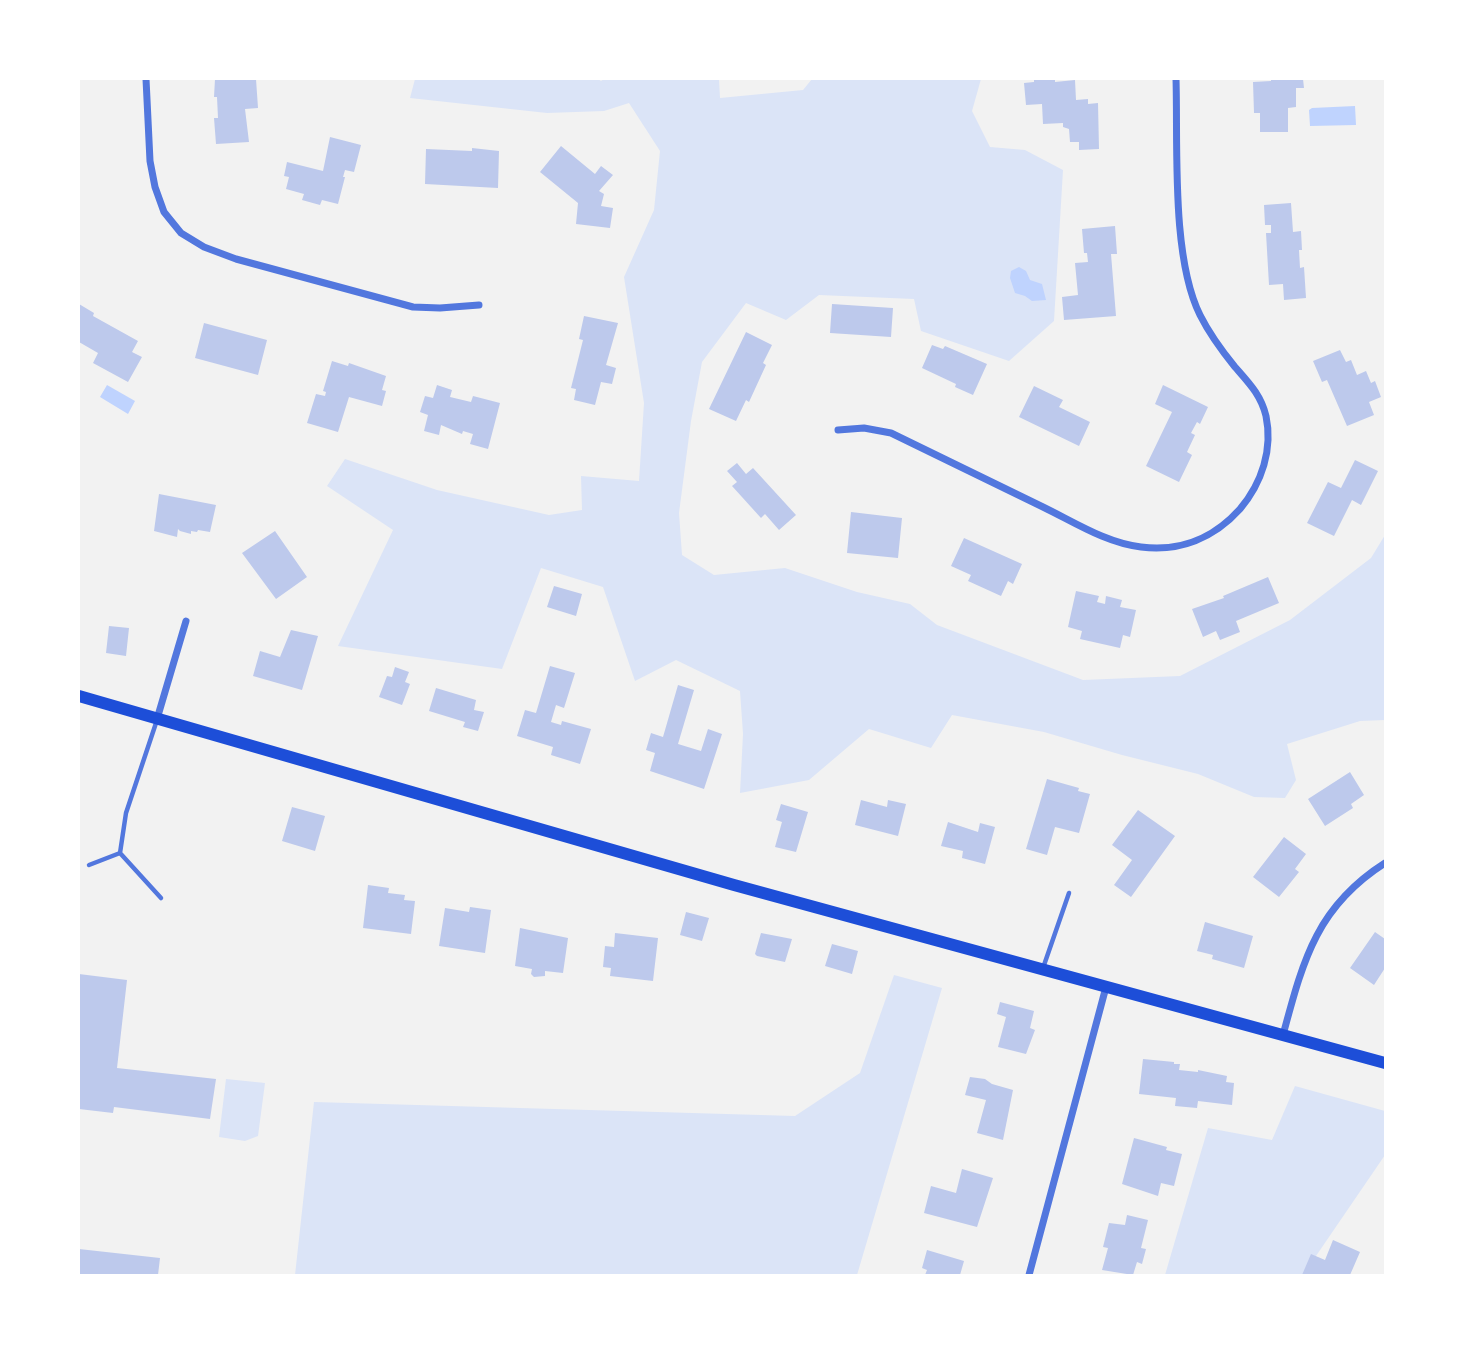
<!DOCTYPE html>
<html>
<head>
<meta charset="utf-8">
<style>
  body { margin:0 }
  #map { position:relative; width:1464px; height:1354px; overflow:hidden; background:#f2f2f2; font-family:"Public Sans",sans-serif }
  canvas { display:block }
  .frame { position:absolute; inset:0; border:80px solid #fff; pointer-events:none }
</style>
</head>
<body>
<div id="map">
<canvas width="1464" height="1354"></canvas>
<div class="frame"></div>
</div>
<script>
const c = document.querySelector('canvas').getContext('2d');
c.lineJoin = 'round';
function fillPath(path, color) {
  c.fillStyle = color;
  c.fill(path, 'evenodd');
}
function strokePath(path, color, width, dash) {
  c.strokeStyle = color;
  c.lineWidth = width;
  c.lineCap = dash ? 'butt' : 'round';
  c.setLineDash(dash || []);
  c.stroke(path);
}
fillPath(new Path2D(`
  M415,79H598L601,81L604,79H719L720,98L803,90L812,79H981L972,111L990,147L1025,150L1063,170L1054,321L1009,361L921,331L914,299L819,295L786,320L746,303L702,362L691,421L679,513L682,555L714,575L785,568L857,592L910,604L937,625L1083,680L1180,676L1290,620L1371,558L1385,535V720L1360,721L1287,744L1296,780L1285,798L1254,797L1198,774L1122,755L1044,732L952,715L931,748L869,729L809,780L740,793L743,734L740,691L676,660L635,681L603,587L541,568L502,669L338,646L393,530L327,486L345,459L437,490L549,515L582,510L581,476L639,481L644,403L624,277L654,210L660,151L629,103L604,111L547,113L410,98Z
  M894,975L942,988L857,1275H295L314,1102L795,1116L860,1073Z
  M226,1079L265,1083L258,1136L245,1141L219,1137Z
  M1295,1086L1385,1111V1155L1303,1275H1165L1208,1128L1272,1140Z`), '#dbe4f7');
fillPath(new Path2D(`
  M1355,106L1356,125L1310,126L1309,110L1312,108Z
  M1019,267L1026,271L1030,280L1042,284L1046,300L1032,301L1025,296L1015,293L1010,278L1011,271Z
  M107,385L135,401L128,414L100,397Z`), '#bfd3fe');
fillPath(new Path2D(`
  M215,79H256L258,108L245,109L249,142L216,144L214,118H218L217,97H214Z
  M1034,79H1055V82L1075,80L1076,100L1088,99V104L1098,103L1099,149L1079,150V142H1070L1069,129L1063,127V123L1043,124L1042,104L1026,105L1024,83L1034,82Z
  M1271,79H1303L1304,88H1296V107L1288,108V132H1260V113H1254L1253,82L1271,81Z
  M330,137L361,145L354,172L345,170L343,177H345L338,204L322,200L320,205L302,200L304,194L286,189L289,177L284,176L287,162L323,171Z
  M561,146L595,174L601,166L613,175L599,191L604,194L601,206L613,208L610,228L576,224L578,203L540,172Z
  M472,148L499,151L498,188L425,184L426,149L472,151Z
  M1291,203L1293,232L1301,231L1302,250H1299L1300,268L1304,267L1306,298L1284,300L1283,284L1269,285L1266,233H1271V225H1265L1264,205Z
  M1115,226L1117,254H1111L1116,316L1064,320L1062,297L1078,295L1075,263L1088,262L1087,253H1084L1082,229Z
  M79,304L94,313L93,316L138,341L132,352L142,357L128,382L93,363L98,353L79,342Z
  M832,304L893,308L891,337L830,333Z
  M584,316L618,323L606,365L616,368L612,384L601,382L595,405L574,400L576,389L571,388L583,340L579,339Z
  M204,323L267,340L258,375L195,358Z
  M746,332L772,345L763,363L766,365L749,402L746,400L736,421L709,409Z
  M932,345L943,349L945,346L987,364L973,395L955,387L956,384L922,368Z
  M1340,350L1346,362L1351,360L1357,375L1366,371L1371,383L1375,381L1381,397L1369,402L1374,415L1347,426L1327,380L1322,382L1313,361Z
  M332,361L348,366L349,363L386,376L382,390L386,391L382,406L349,397L338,432L307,423L316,394L325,396L326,392L323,391Z
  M437,385L452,390L450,397L471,402L473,396L500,403L488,449L470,444L473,434L463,431L462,434L441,425L439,435L424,431L428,415L420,412L425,396L433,398Z
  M1163,385L1208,407L1200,424L1197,422L1191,433L1195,435L1187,452L1192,455L1179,482L1146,466L1172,412L1155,404Z
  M1034,386L1063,400L1059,407L1090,422L1079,446L1019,417Z
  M1355,460L1378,471L1361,505L1352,500L1334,536L1307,523L1328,482L1341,488Z
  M737,463L746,474L753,468L796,515L779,530L765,514L761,518L732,486L737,482L727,471Z
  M159,494L216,505L210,532L198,530L197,532L191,531V534L180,531L178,529L177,537L154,531Z
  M851,512L902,518L898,558L847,553Z
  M275,531L307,577L276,599L242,553Z
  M964,538L1022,564L1013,584L1008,581L1001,596L968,581L971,575L951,566Z
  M1268,577L1279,603L1236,621L1240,632L1220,640L1216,631L1203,637L1192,609L1224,598L1223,596Z
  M554,586L582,594L576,616L547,607Z
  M1076,591L1099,596L1097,602L1105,604L1106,596L1122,600L1120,607L1136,610L1130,637L1123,635L1120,648L1080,639L1082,631L1068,627Z
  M109,626L129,628L126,656L106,653Z
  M291,630L318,636L302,690L253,676L260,651L280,657Z
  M550,666L575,673L564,708L556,705L551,722L561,725L562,721L591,729L580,764L551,755L553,747L517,736L525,710L536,713Z
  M395,667L409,672L405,682L410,684L402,705L379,697L387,676L392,677Z
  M678,685L694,690L678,744L701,751L708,729L722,734L704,789L650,771L655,753L646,750L651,733L663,737Z
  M436,688L476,700L474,710L484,712L478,731L463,727L465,722L429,711Z
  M1350,772L1364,795L1351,804L1353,808L1325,826L1308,799Z
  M1047,779L1079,788L1078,791L1090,794L1079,833L1055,827L1047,855L1026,849Z
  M861,800L887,807L888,800L906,804L898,836L855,825Z
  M781,804L808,812L796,852L775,847L782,822L776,820Z
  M292,807L325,816L315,851L282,841Z
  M1138,810L1175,836L1131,897L1114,885L1132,860L1112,845Z
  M948,822L978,832L980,823L995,827L985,864L962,858L963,851L941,846Z
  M1284,837L1306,854L1295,869L1299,872L1279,897L1253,877Z
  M368,885L389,888L388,893L405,895L404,900L415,901L411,934L363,928Z
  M470,907L491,910L485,953L439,946L445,908L469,912Z
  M686,912L709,918L702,941L680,935Z
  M1205,922L1253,936L1244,968L1212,959L1213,955L1197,951Z
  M520,928L568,938L563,973L545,971V976L534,977L531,974L532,969L515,966Z
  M1375,932L1385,939V968L1374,985L1350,968Z
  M615,933L658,938L653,981L610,976L611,968L603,967L605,946L614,947Z
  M761,933L792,939L785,962L757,956L755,954Z
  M832,944L858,951L852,974L825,966Z
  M79,974L127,980L117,1068L216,1079L210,1119L114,1107L113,1113L79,1109Z
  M1000,1002L1034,1011L1030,1028L1035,1030L1026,1054L998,1047L1006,1017L997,1014Z
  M1143,1059L1174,1062V1064H1180L1179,1070L1198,1072V1070L1227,1076L1226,1082L1234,1083L1232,1105L1198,1101L1197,1108L1175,1106L1176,1098L1139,1094Z
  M970,1077L985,1079L992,1084L1013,1090L1003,1140L977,1133L986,1100L965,1095Z
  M1134,1138L1167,1147L1166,1150L1182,1154L1174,1186L1161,1183L1158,1196L1122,1184Z
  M962,1169L993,1178L977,1227L924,1213L931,1186L956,1193Z
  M1127,1215L1148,1220L1141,1248L1146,1249L1142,1264L1137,1262L1133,1275L1102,1270L1108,1248L1103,1247L1109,1223L1125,1225Z
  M1333,1240L1360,1252L1350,1275H1302L1311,1254L1325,1260Z
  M79,1249L160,1258L158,1275H79Z
  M927,1250L964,1261L960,1275H925L927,1270L922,1268Z`), '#bdc9ec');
strokePath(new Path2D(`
  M120,853L126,813L157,720
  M120,853L161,898
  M89,865L120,853
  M1043,968L1069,893`), '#5277de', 4.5);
strokePath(new Path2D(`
  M146,79L150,161L155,187L164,212L181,233L204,247L236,259L413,307L440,308L479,305
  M838,430L864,428L891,433C942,458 993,483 1043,507C1074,522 1106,543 1141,547C1180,552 1214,538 1240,509C1262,483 1273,449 1266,416C1261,395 1249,383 1235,367C1222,351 1209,333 1200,315C1171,257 1178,144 1176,79
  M157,719L186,621
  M1283,1035C1303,961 1316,907 1385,863
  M1029,1275L1106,987`), '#5277de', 7);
strokePath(new Path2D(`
  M79,696L734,885L1385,1063`), '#1d4ed8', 12);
</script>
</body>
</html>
